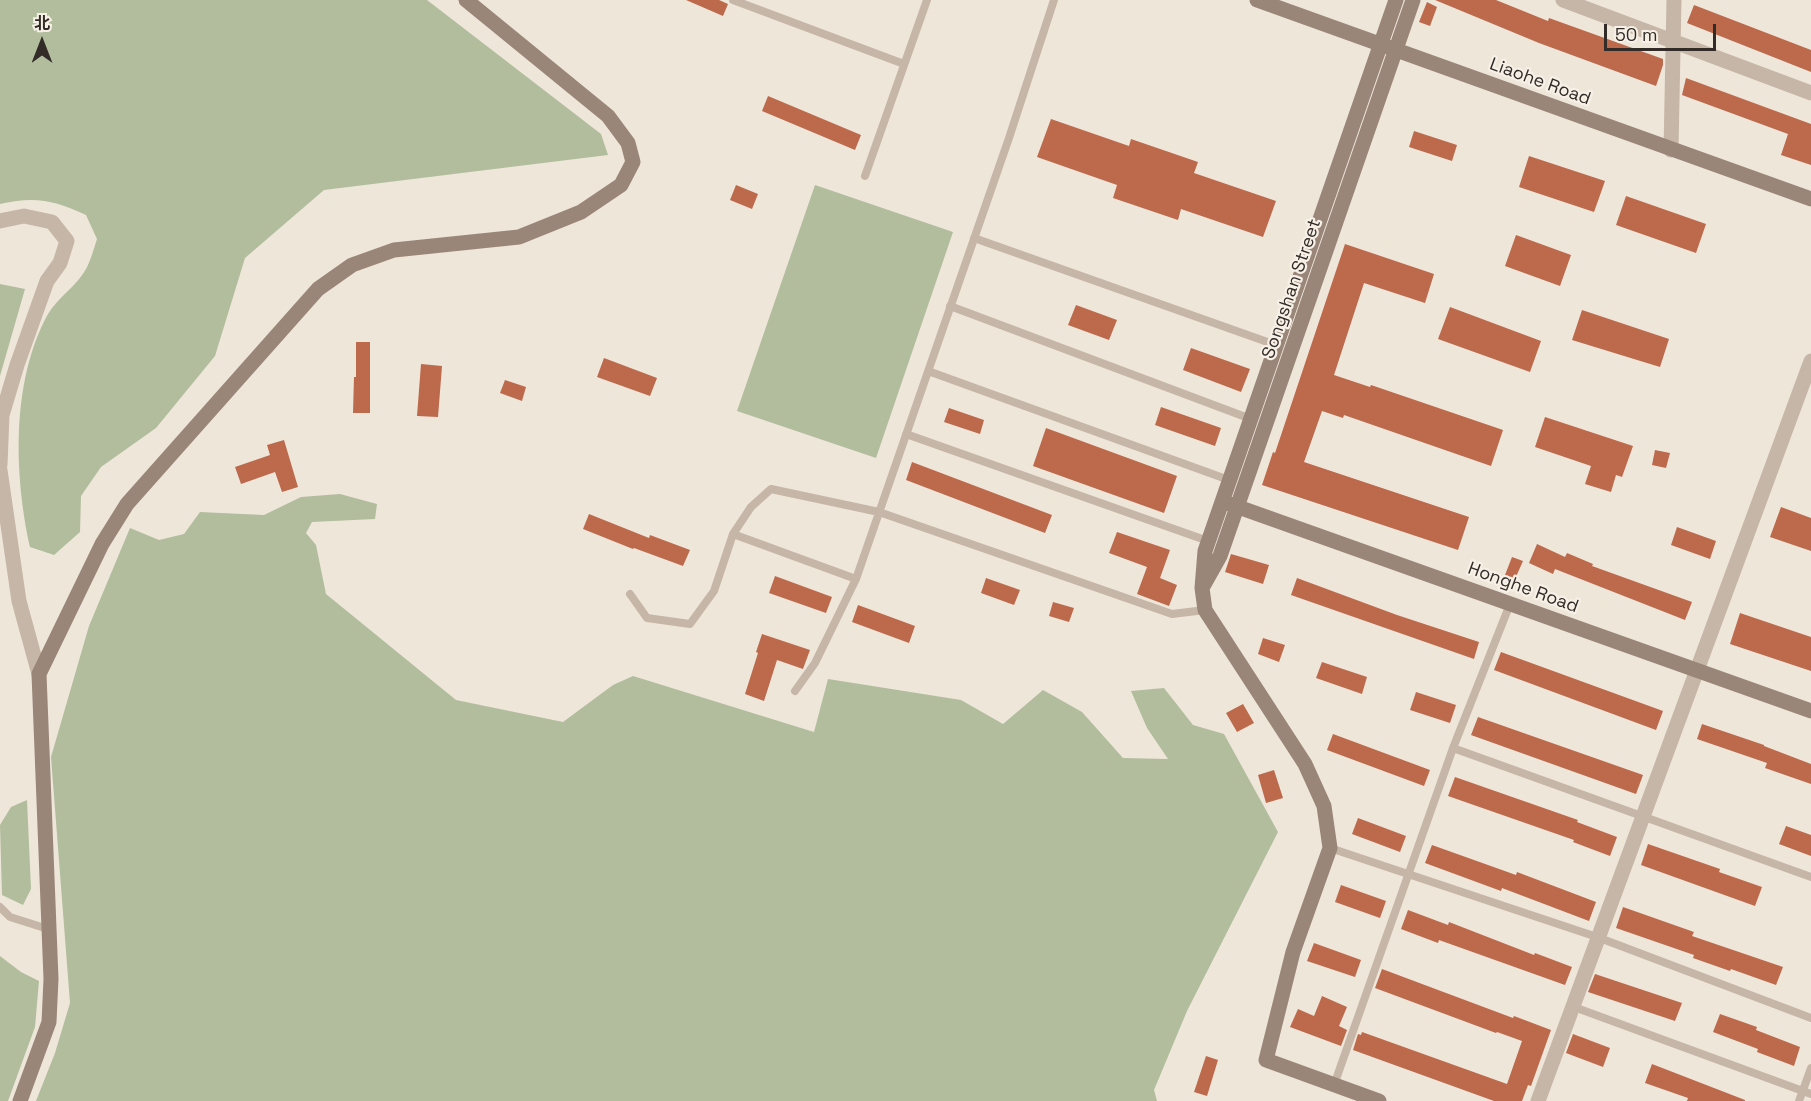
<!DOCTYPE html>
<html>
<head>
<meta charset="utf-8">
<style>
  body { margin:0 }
  #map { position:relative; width:1811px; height:1101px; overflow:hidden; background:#efe6da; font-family:"Space Grotesk","Noto Sans SC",sans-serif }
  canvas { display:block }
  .north { position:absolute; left:12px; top:12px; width:60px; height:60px; -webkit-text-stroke:4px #f7f0e6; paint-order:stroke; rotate:0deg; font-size:16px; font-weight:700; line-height:24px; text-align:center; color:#332b27 }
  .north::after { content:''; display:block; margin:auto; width:21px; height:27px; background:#332b27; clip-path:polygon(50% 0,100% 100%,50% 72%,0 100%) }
  .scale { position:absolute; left:1604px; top:24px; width:112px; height:27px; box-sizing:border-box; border:3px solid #332b27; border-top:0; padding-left:8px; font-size:18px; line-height:21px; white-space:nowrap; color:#332b27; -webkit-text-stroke:4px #f7f0e6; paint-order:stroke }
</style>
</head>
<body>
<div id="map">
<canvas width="1811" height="1101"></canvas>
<div class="north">北</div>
<div class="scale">50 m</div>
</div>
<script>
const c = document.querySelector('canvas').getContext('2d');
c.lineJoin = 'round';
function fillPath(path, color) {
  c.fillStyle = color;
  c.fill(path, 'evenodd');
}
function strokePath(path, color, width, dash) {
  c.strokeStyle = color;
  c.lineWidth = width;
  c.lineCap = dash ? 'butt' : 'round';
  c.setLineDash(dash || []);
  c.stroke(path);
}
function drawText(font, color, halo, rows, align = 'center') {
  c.font = font + ' "Space Grotesk",sans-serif';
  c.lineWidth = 4.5;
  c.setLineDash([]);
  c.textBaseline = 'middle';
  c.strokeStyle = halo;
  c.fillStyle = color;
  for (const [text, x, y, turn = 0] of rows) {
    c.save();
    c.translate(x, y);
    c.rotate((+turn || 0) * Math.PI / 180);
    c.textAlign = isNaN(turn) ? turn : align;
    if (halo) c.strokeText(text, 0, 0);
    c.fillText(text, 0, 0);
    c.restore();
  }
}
fillPath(new Path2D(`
  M0,0H427L601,134L608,155L324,190L245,258L215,356L156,428L101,467L81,496L80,532L54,555L30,547C14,475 11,381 48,314C58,297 77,286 86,269C91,260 94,248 97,239L86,215C54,200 35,196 0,204Z
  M815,185L953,232L876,458L737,411Z
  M0,284L25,289L0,376Z
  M340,494L377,504L375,519L312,522L306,533L316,545L326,594L456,700L563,722L613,685L633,676L814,732L828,679L961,700L1003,724L1043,690L1082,712L1123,758L1168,759L1147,728L1131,691L1164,688L1193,725L1224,734L1278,832L1187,1011L1154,1090L1157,1101H36L55,1053L70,1003L51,757L89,626L130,528L159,540L184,534L200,512L264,515L301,497Z
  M27,800L31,889L23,905L2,895L0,825L11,807Z
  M0,956L21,972L39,981L35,1027L8,1101H0Z`), '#b1bd9c');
fillPath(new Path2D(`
  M686,0H719L728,4L723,16Z
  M1435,0H1496L1548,21L1549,18L1663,59V65L1656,86L1539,43Z
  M1427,2L1437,7L1430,26L1419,22Z
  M1694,5L1811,50V72L1687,23Z
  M1686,78L1811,124V165L1781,155L1788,134L1682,95Z
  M768,96L861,135L855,150L762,111Z
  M1051,119L1129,146L1131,139L1198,162L1194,173L1276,201L1263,237L1181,209L1178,220L1113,198L1117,185L1037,157Z
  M1414,131L1457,145L1452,161L1409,147Z
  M1529,156L1605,181L1594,212L1519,187Z
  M736,185L758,194L752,209L730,200Z
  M1626,196L1706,224L1696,253L1616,225Z
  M1516,235L1571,255L1560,286L1505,266Z
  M1345,244L1434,274L1425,303L1364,283L1334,375L1370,387L1371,385L1503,430L1491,466L1344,415L1343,418L1322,411L1304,462L1469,517L1458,550L1262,485L1273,452L1275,453Z
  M1076,305L1117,320L1109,340L1068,325Z
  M1450,307L1541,341L1530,372L1438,339Z
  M1582,310L1669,339L1660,367L1572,340Z
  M356,342H370V413H353L354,377H356Z
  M1191,348L1250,369L1241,392L1183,370Z
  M604,358L657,378L650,396L597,377Z
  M421,364L442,366L438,417L417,416Z
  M505,380L526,387L522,401L500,393Z
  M1161,407L1221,428L1215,446L1155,425Z
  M949,408L984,420L980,434L944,422Z
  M1545,417L1633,446L1622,477L1616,475L1611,492L1585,484L1591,466L1535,447Z
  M1046,428L1177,476L1164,513L1033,466Z
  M284,440L298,487L282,492L275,472L241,484L235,467L270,455L267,445Z
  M1655,450L1670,453L1666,468L1652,465Z
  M912,462L1052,515L1045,533L906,480Z
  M1781,507L1811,518V551L1770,537Z
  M589,514L649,538L650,535L690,550L683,566L634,548L633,549L583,529Z
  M1677,527L1716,541L1710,559L1671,545Z
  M1117,532L1170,550L1160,578L1177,585L1169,606L1137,594L1147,567L1109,553Z
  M1537,544L1565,557L1567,553L1593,564L1592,566L1692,602L1685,620L1555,569L1553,574L1529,563Z
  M1231,554L1269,565L1263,584L1225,572Z
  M1512,557L1523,561L1515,579L1505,575Z
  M775,576L832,597L826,613L769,593Z
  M986,578L1020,590L1014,605L981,593Z
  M1297,578L1397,615L1479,642L1474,659L1291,595Z
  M1053,602L1074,608L1069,622L1049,616Z
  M858,605L915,626L909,643L852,622Z
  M1740,613L1811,637V671L1730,644Z
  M762,634L810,650L803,669L777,660L764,701L745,694L758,653L756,652Z
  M1263,638L1285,645L1279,662L1258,654Z
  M1501,652L1663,711L1656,730L1494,670Z
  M1322,662L1367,677L1362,694L1316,678Z
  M1416,692L1456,705L1450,723L1410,710Z
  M1243,704L1254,723L1237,732L1226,713Z
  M1478,717L1643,775L1636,794L1471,735Z
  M1702,724L1764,745V746L1811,764V784L1765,768L1767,763L1697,739Z
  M1333,734L1430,770L1424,786L1327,750Z
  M1274,770L1283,798L1266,803L1258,775Z
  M1455,777L1578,820L1577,822L1617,837L1610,856L1573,842L1574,840L1448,796Z
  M1358,818L1406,836L1400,852L1352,834Z
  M1786,826L1811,835V856L1779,844Z
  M1648,844L1720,869L1719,872L1762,887L1755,906L1641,865Z
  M1432,845L1516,875L1517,872L1596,902L1589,921L1502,888L1501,891L1425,863Z
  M1341,885L1386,901L1380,918L1335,902Z
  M1623,907L1694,932L1692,936L1783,967L1776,985L1731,969L1730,971L1693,958L1694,955L1616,928Z
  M1408,910L1448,925L1449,922L1534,955L1535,953L1572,967L1565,985L1439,940L1438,943L1401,929Z
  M1314,943L1361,960L1355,977L1307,961Z
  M1382,969L1513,1018L1514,1016L1551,1030L1531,1086L1528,1085L1522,1101H1494L1353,1050L1358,1034L1361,1035L1362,1032L1507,1084L1522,1041L1497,1032L1496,1033L1375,988Z
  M1595,974L1682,1003L1675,1021L1588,992Z
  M1322,996L1347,1007L1339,1026L1347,1030L1341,1046L1290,1027L1298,1009L1314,1016Z
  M1720,1014L1757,1027L1756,1030L1800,1047L1794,1066L1757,1052L1758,1049L1713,1032Z
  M1573,1034L1610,1048L1603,1067L1566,1053Z
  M1206,1056L1218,1060L1207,1096L1194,1092Z
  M1652,1064L1745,1100V1101H1687L1688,1098L1645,1083Z`), '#bc694c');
strokePath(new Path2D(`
  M733,0L904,64
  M865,176L927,0
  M974,238L1276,345
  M950,306L1251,419
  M928,371L1229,480
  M906,434L1208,541
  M733,534L856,579L1009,138L1054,0
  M630,594L647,618L690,624L714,591L733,534L751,507L771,489L879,512L1172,614L1205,610
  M795,691L815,663L856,579
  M1453,748L1811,877
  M1330,848L1597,937L1811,1018
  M0,907L10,917L48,929
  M1574,1007L1811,1094
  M1334,1085L1453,748L1510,604
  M1799,1101L1811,1068`), '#c6b6a7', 8);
strokePath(new Path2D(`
  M1563,0L1811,93
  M1671,150L1674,0
  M0,221L24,216L52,222L67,241L60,263L47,281L17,365L2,415L0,465
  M0,470L19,601L39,674
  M1538,1101L1811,361`), '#c6b6a7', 15);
strokePath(new Path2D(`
  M1257,0L1811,199
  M1396,0L1205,551L1202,588L1220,556L1413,0
  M1227,503L1811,711
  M1202,588L1205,610L1305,764L1324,806L1330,848L1293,952L1266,1060L1379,1101
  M20,1101L49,1022L51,979L39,674L102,544L127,504L318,289L352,265L394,250L519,237L581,212L621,185L633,162L628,143L608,116L466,0`), '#998679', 15);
drawText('18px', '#332b27', '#f7f0e6', [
  ["Liaohe Road",1540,82,20],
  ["Songshan Street",1292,289,-71],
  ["Honghe Road",1523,588,20]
]);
</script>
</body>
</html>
